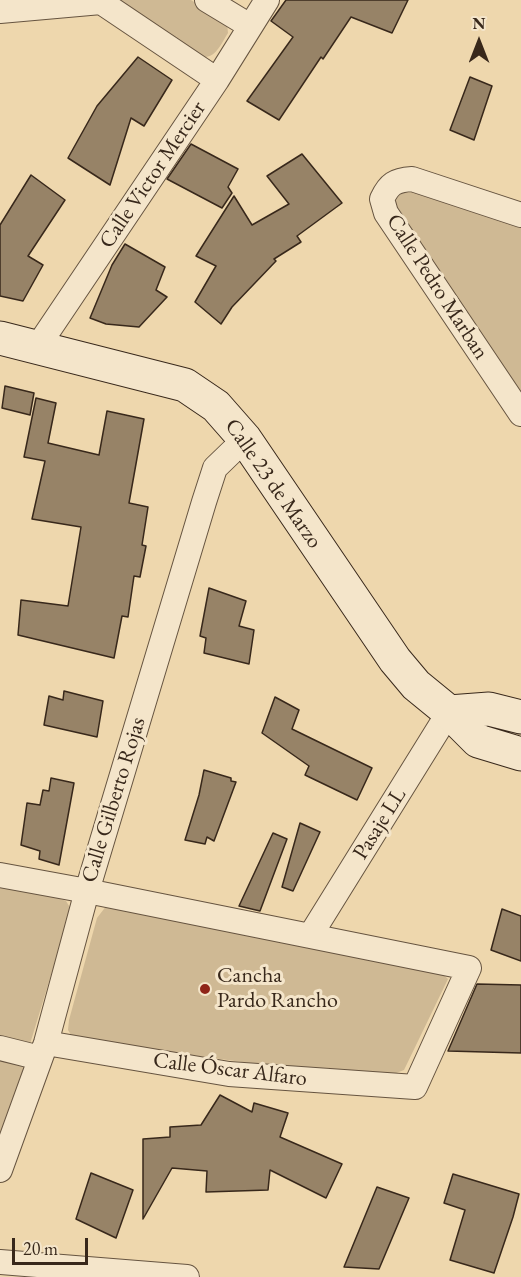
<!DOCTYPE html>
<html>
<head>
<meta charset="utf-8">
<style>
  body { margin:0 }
  #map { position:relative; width:521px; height:1277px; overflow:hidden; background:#eed7ad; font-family:"EB Garamond",serif }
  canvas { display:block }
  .north { position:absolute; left:449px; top:12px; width:60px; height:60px; -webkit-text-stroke:4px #f4e5ca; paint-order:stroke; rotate:0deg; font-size:16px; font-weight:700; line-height:24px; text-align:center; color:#38281b }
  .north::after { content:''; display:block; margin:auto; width:21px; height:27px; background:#38281b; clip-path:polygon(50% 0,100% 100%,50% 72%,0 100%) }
  .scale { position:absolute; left:12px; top:1238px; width:76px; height:27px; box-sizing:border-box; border:3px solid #38281b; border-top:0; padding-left:8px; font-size:18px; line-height:21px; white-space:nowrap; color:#38281b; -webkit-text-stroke:4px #f4e5ca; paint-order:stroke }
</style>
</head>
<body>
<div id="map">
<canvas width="521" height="1277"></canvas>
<div class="north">N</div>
<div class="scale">20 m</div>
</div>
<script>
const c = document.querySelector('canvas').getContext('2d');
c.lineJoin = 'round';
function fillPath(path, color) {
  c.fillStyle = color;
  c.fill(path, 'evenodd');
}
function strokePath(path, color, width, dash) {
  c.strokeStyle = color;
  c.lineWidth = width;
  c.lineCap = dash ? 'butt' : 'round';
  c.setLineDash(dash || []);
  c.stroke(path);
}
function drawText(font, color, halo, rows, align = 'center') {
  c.font = font + ' "EB Garamond",serif';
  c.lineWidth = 6;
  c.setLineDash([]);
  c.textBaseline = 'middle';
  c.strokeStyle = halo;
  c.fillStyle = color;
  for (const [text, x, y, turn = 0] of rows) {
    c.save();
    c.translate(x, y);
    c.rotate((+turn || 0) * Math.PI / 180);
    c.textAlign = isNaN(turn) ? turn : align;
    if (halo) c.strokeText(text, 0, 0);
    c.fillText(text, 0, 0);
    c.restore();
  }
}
fillPath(new Path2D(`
  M117,0H191L227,23L228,33C222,42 216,58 204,57Z
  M409,190L521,226V399L394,209C395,198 399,193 409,190Z
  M0,886L52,896L66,901L71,909L30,1044L0,1037Z
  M107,905L439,971L448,979L404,1070L391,1075L300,1070L83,1040L71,1035L68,1030L69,1020L97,918Z
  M0,1059L25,1065L0,1133Z`), '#cfb994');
const building = new Path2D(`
  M286,0H408L392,33L351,17L323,59L321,57L279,120L247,101L293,37L271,21Z
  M138,57L172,80L144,126L131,118L110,185L68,158L97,106Z
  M470,77L492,86L474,140L450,130Z
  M191,144L238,169L228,187L232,193L222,208L167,179Z
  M302,154L342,203L297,236L301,242L274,259L276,261L232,307L221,324L195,302L216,266L196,256L234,196L252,225L289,204L267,176Z
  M31,175L65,200L28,256L43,265L23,301L0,296V225Z
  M125,244L165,267L156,290L167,297L139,327L106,324L90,318L112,265Z
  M5,386L34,393L30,415L2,408Z
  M36,398L56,403L48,443L99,455L107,411L144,419L129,503L148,507L142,545L146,546L140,577L134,576L128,617L122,616L114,658L18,635L21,600L68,606L81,527L32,519L45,461L24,457Z
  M209,588L246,601L239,626L254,630L249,664L204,653L206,638L200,636Z
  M64,691L103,701L97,737L44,725L49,696L63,700Z
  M275,697L299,710L292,729L372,768L357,800L305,775L309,766L262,733Z
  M204,770L231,778V781L236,782L214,841L207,837L205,844L185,840L199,795Z
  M51,778L74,783L59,865L39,859L40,851L21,845L27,803L40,805L43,790L49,791Z
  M300,823L320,832L293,891L282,887Z
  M273,833L287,839L260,911L239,906Z
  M502,909L521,916V961L491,950Z
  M477,984L521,985V1053L448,1051Z
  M220,1095L252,1112L254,1103L288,1113L280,1137L342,1164L326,1198L270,1170L268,1190L206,1192L207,1171L172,1168L143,1219V1139L170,1137V1127L201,1125Z
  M91,1173L133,1190L116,1238L76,1219Z
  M453,1174L519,1194L513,1217L494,1273L450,1260L465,1210L444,1203Z
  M377,1187L409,1198L379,1269L344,1267Z`);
fillPath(building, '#978367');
strokePath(building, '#38281b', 1.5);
const street = new Path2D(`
  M207,0L250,26
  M0,11L101,2L217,80
  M521,215L412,179C395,180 389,184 382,199L386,213L521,414
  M36,349L217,80L267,0
  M0,875L87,891L469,968L415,1087L229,1074L46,1043
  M310,936L449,712
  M0,1048L40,1058
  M0,1170L46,1043L87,891L204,502L215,468L245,439
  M0,1262L187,1277`);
const secondary = new Path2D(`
  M0,338L185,385L216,406L245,439L395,660L416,685L449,712L478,741L521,754
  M449,712L489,709L521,717`);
strokePath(street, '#665440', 26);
strokePath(secondary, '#38281b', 35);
strokePath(street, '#f4e5ca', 24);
strokePath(secondary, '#f4e5ca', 33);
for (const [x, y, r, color] of [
  [205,989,6,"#8f2418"]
]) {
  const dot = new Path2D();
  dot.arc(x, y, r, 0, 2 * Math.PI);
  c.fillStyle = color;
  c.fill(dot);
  strokePath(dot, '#f4e5ca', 2);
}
drawText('22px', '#38281b', '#f4e5ca', [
  ["Calle Victor Mercier",153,175,-56],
  ["Calle Pedro Marban",437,287,57],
  ["Calle 23 de Marzo",273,484,55],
  ["Calle Gilberto Rojas",114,800,-73],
  ["Pasaje LL",380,824,-58],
  ["Calle Óscar Alfaro",230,1070,7]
]);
drawText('22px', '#38281b', '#f4e5ca', [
  ["Cancha",217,976],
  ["Pardo Rancho",217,1001]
], 'left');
</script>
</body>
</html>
